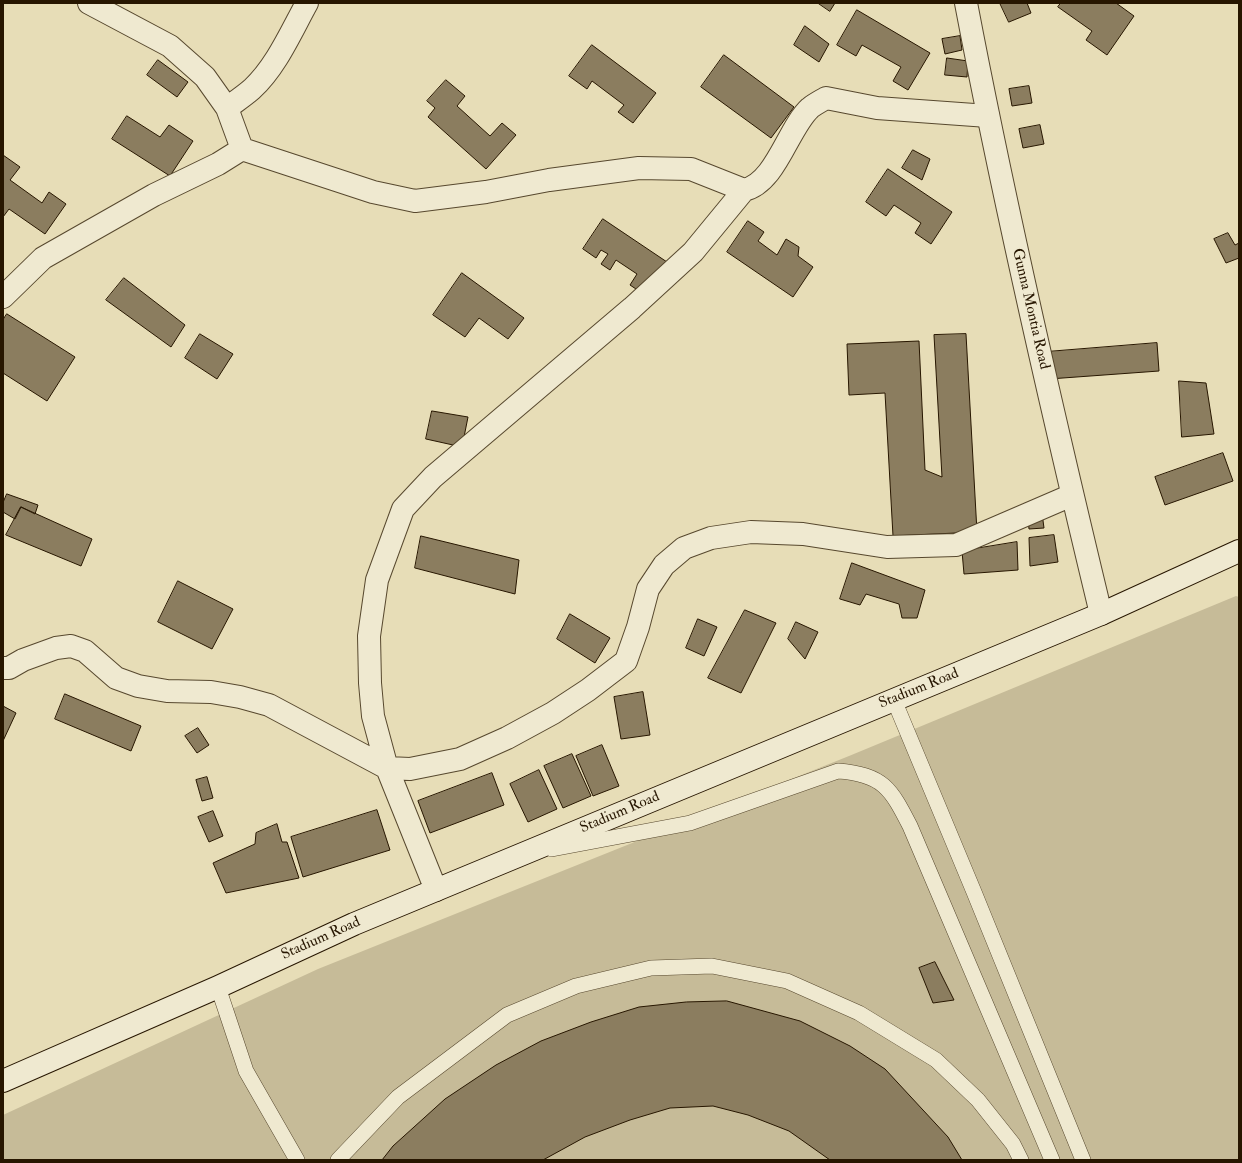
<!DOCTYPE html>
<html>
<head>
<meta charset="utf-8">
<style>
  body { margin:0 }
  #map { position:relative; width:1242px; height:1163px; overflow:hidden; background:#e7ddb7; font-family:"IM FELL Double Pica",serif }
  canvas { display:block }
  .frame { position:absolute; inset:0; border:4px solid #271600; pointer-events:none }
</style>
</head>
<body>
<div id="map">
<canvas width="1242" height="1163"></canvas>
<div class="frame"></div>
</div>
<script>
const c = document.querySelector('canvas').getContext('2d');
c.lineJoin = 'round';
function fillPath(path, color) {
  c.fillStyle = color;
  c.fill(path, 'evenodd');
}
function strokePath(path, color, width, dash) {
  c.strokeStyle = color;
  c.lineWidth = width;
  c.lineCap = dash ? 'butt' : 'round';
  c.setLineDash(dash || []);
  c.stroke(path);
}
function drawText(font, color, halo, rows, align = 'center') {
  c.font = font + ' "IM FELL Double Pica",serif';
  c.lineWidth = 3;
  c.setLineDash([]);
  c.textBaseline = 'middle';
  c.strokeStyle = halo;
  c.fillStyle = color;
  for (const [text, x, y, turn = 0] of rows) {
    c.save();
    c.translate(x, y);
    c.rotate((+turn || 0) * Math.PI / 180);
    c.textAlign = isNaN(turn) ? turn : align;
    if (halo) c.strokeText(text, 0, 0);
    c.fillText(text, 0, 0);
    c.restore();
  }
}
fillPath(new Path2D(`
  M1236,596L1239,597V1160H3V1115L318,969L849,756Z`), '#c6bb98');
const building = new Path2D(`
  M818,3H835L830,11Z
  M1000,3H1027L1031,13L1009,22Z
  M1061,3H1116L1134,16L1107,55L1086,40L1092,31L1058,7Z
  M857,10L930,53L908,90L893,81L901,67L862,45L856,56L837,45Z
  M805,26L829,44L819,62L794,45Z
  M960,36L962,50L945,54L942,39Z
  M592,45L656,93L633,123L618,112L624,105L592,81L587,89L569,76Z
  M724,55L794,107L771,138L701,87Z
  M947,58L968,61L967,77L945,75Z
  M158,60L188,82L177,97L147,75Z
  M446,80L465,96L457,106L490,136L502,123L516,135L486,169L428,117L435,108L427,101Z
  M1029,86L1032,103L1012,106L1009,89Z
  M127,116L160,137L169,125L193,141L170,176L112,139Z
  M1040,125L1044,144L1023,148L1019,129Z
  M913,150L930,159L922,180L902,168Z
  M3,155L20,167L10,180L42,203L49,192L66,204L45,234L9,209L3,217Z
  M888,169L952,212L931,244L915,233L921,223L894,205L886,216L866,202Z
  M603,219L667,262L645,295L630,285L637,274L616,260L610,270L601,264L608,254L601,250L596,258L583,249Z
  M748,221L764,232L758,241L777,255L786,239L799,247L798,256L813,267L793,297L727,252Z
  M1228,233L1235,245L1239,243V258L1226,263L1214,239Z
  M462,273L524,318L508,339L479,318L465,337L433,315Z
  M124,278L185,325L171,347L106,300Z
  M7,314L75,357L47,401L3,373V320Z
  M200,334L233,354L217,379L185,358Z
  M966,334L977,532L893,536L885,393L849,395L847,344L919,341L925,470L942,477L934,335Z
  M1157,343L1159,371L1049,379L1046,352Z
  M1179,381L1206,383L1214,434L1182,437Z
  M432,411L468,417L462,447L426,439Z
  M1223,453L1233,481L1165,505L1155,477Z
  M7,494L38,505L35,514L21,507L15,519L3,512V503Z
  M21,507L92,539L81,566L6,535Z
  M1042,513L1044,528L1029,529L1028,519Z
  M1054,535L1058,562L1030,566L1029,538Z
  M421,536L519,560L515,594L415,568Z
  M1017,542L1018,570L964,574L962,551Z
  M852,563L925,590L917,618H902L899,604L866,594L860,605L840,599Z
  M178,581L233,609L212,649L158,622Z
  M745,610L776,623L741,693L708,678Z
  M570,614L610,638L595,663L557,639Z
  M698,619L717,627L704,656L686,648Z
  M796,622L818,632L805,659L788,639Z
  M643,692L650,735L621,739L614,697Z
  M65,694L141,726L131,751L55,719Z
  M3,706L16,713L3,741Z
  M198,728L209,745L197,753L185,736Z
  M602,745L619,786L593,796L576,756Z
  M572,754L591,796L563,808L544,766Z
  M539,770L557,809L528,822L510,784Z
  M492,773L504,805L430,833L418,801Z
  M207,777L213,798L202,801L196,780Z
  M377,810L390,850L303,877L291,837Z
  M213,811L223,836L209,842L198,817Z
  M277,824L282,842H287L299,878L226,893L213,863L255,844L256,833Z
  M935,962L954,1000L933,1003L919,968Z
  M727,1001L800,1021L850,1046L885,1069L948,1137L962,1160H830L789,1131L748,1115L713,1106L670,1108L630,1120L585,1137L543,1160H382L393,1146L445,1099L496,1065L541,1041L591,1022L639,1007L686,1002Z`);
fillPath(building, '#8b7d5f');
strokePath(building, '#271600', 1);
const service = new Path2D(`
  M894,700L974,892L1083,1160
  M552,849L690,823L838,771C883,774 891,789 910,826L1052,1160
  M218,987L246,1071L297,1160
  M338,1160L398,1097L507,1015L576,986L651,968L712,966L787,981L859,1013L936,1060L978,1100L1013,1144L1021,1160`);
const minor = new Path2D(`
  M89,3L170,46L205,77L227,108L242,149
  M227,108C235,102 244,96 252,89C276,67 291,32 307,3
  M3,297L43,258L154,195L218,164L242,149L373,192L415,201L486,192L549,180L639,168L691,169L744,190C776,183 788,128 810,108C815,104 821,101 826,98L877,108L988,116
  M3,668H9L23,660L56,648L71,646L85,651L116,678L138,686L167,691L211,692L240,697L269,705L387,768L410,769L460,759L507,738L553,713L588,690L626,661L638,627L648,589L664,565L684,548L711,538L751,532L803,534L887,547L956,545L1072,495
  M436,890L387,768L373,716L370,683L369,636L377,580L403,509L433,477L632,308L693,252L744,190`);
const tertiary = new Path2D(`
  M966,3C1005,208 1052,411 1101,614`);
const secondary = new Path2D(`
  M3,1081L218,987L354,924L1101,614L1239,551`);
strokePath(service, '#57482e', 16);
strokePath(minor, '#57482e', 24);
strokePath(tertiary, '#57482e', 24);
strokePath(secondary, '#271600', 24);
strokePath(service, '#efe9d0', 15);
strokePath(minor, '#efe9d0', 22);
strokePath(tertiary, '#efe9d0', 22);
strokePath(secondary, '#efe9d0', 22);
drawText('15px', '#271600', '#efe9d0', [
  ["Gunna Montia Road",1030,309,77],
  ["Stadium Road",919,689,-22],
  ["Stadium Road",620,813,-23],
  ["Stadium Road",321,939,-24]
]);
</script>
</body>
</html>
